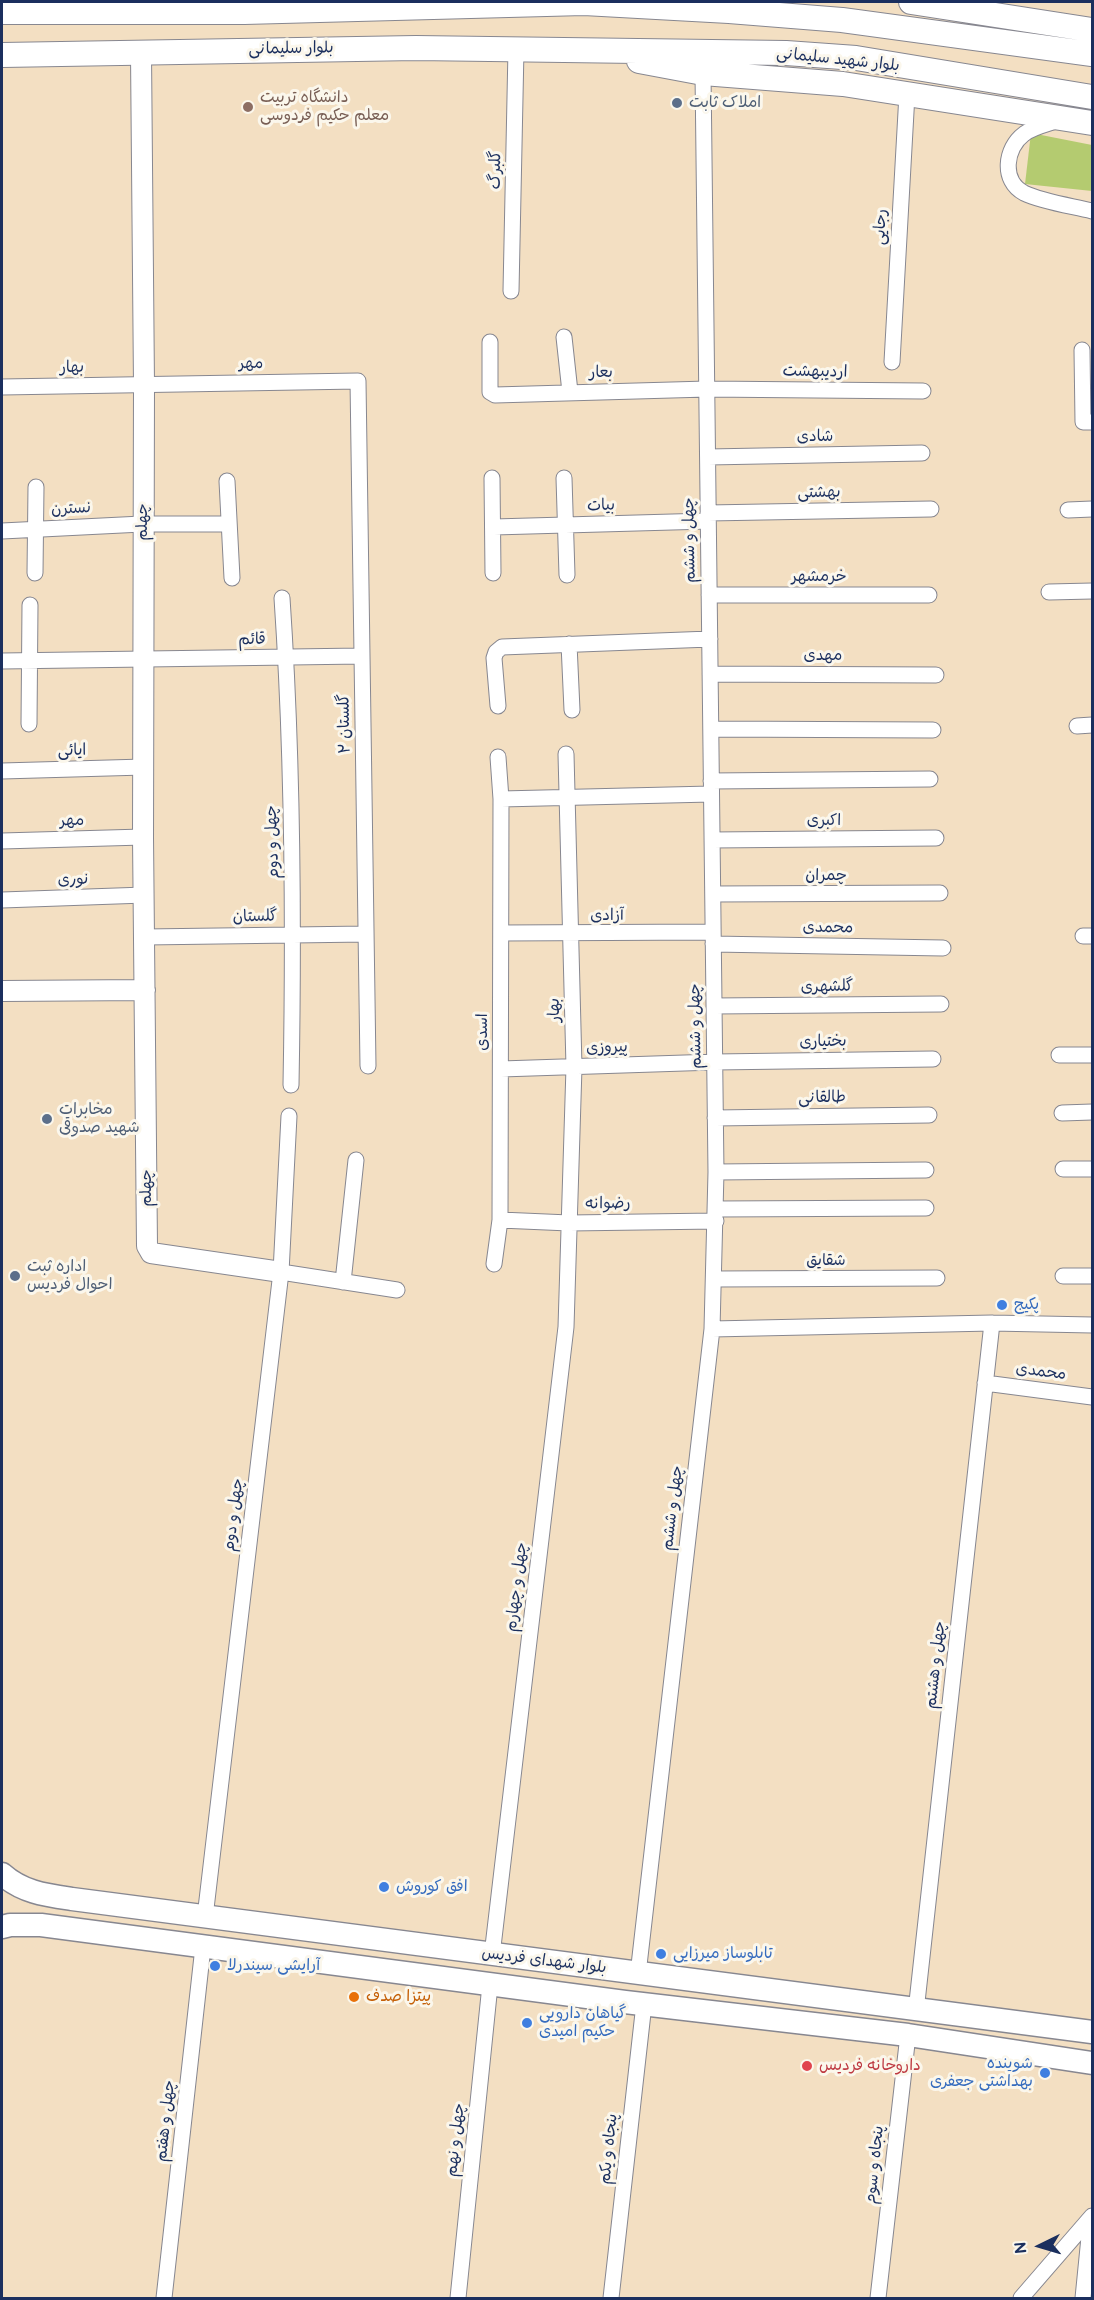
<!DOCTYPE html>
<html>
<head>
<meta charset="utf-8">
<style>
  body { margin:0 }
  #map { position:relative; width:1094px; height:2300px; overflow:hidden; background:#f3dfc2; font-family:"Balsamiq Sans",sans-serif }
  canvas { display:block }
  .frame { position:absolute; inset:0; border:3px solid #1b2f5e; pointer-events:none }
  .north { position:absolute; left:1010px; top:2216px; width:60px; height:60px; -webkit-text-stroke:4px #fbf7ec; paint-order:stroke; rotate:265deg; font-size:16px; font-weight:700; line-height:24px; text-align:center; color:#1b2f5e }
  .north::after { content:''; display:block; margin:auto; width:21px; height:27px; background:#1b2f5e; clip-path:polygon(50% 0,100% 100%,50% 72%,0 100%) }
</style>
</head>
<body>
<div id="map">
<canvas width="1094" height="2300"></canvas>
<div class="frame"></div>
<div class="north">N</div>
</div>
<script>
const c = document.querySelector('canvas').getContext('2d');
c.lineJoin = 'round';
function fillPath(path, color) {
  c.fillStyle = color;
  c.fill(path, 'evenodd');
}
function strokePath(path, color, width, dash) {
  c.strokeStyle = color;
  c.lineWidth = width;
  c.lineCap = dash ? 'butt' : 'round';
  c.setLineDash(dash || []);
  c.stroke(path);
}
function drawText(font, color, halo, rows, align = 'center') {
  c.font = font + ' "Balsamiq Sans","Playpen Sans Arabic",sans-serif';
  c.lineWidth = 6;
  c.setLineDash([]);
  c.textBaseline = 'middle';
  c.strokeStyle = halo;
  c.fillStyle = color;
  for (const [text, x, y, turn = 0] of rows) {
    c.save();
    c.translate(x, y);
    c.rotate((+turn || 0) * Math.PI / 180);
    c.textAlign = isNaN(turn) ? turn : align;
    if (halo) c.strokeText(text, 0, 0);
    c.fillText(text, 0, 0);
    c.restore();
  }
}
fillPath(new Path2D(`
  M1031,133L1092,145V191L1025,184Z`), '#b4cb70');
const minor = new Path2D(`
  M1059,120C1048,124 1033,127 1024,134C1005,148 1001,181 1024,193C1043,202 1072,206 1092,211
  M511,291L516,49
  M564,337L570,392
  M490,342V392L495,395L707,389L923,391
  M1082,350L1083,422H1092
  M892,362L907,94
  M2,387L358,381L368,1066
  M708,457L922,453
  M492,478L493,573
  M564,478L567,575
  M227,481L232,578
  M1068,510L1092,509
  M708,513L931,509
  M494,527L708,521
  M2,531L142,524H229
  M35,573L36,487
  M1049,592L1092,591
  M709,595H929
  M282,598C293,760 294,923 291,1085
  M569,644L572,710
  M2,661L362,656
  M710,674L936,675
  M498,706L494,658L496,652L502,647L710,639
  M29,724L30,605
  M1077,726L1092,725
  M711,729L933,730
  M2,771L144,767
  M711,781L930,779
  M501,799L711,794
  M712,840L936,838
  M2,841L143,837
  M713,894L940,893
  M2,900L145,895
  M501,933L713,932
  M1083,936H1092
  M145,937L366,934
  M713,944L943,948
  M714,1006L941,1004
  M1059,1055H1092
  M501,1069L715,1062L933,1059
  M1062,1113L1092,1112
  M715,1118L929,1115
  M1063,1169H1092
  M716,1172L926,1170
  M716,1209L926,1208
  M500,1220L569,1223L716,1221
  M494,1264L500,1220L501,799L498,757
  M281,1272L397,1290
  M1063,1276H1092
  M715,1279L937,1278
  M343,1282L356,1160
  M712,1329L992,1323L1092,1325
  M985,1383L1092,1397
  M205,1917L281,1272L289,1116
  M492,1955L566,1327L574,1067L566,754
  M638,1974L712,1329L716,1172L703,73
  M916,2011L992,1323
  M164,2298L203,1947
  M458,2298L490,1985
  M611,2298L644,2004
  M878,2298L908,2035
  M1021,2298L1092,2216
  M1083,2298L1091,2217`);
const tertiary = new Path2D(`
  M141,54L144,385L143,837L147,1246L151,1253L281,1272
  M2,991L145,990`);
const secondary = new Path2D(`
  M2,1874C22,1892 45,1895 72,1899L1092,2032
  M2,1927L10,1925H41L625,2002L908,2035L1092,2063`);
const primary = new Path2D(`
  M911,2L1092,30
  M2,12H244L584,3L729,11L842,20L1092,54
  M2,55L416,48L786,53L856,58L1092,97
  M639,61L703,73L843,84L1092,123`);
strokePath(minor, '#878790', 17);
strokePath(tertiary, '#878790', 22);
strokePath(secondary, '#878790', 25);
strokePath(primary, '#878790', 26);
strokePath(minor, '#fff', 15);
strokePath(tertiary, '#fff', 20);
strokePath(secondary, '#fff', 22);
strokePath(primary, '#fff', 24);
for (const [x, y, r, color] of [
  [677,103,6,"#5c6f8a"],
  [248,107,6,"#8d6e63"],
  [47,1119,6,"#5c6f8a"],
  [15,1276,6,"#5c6f8a"],
  [1002,1305,6,"#3f7fe0"],
  [384,1887,6,"#3f7fe0"],
  [661,1954,6,"#3f7fe0"],
  [215,1966,6,"#3f7fe0"],
  [354,1997,6,"#e8710a"],
  [527,2023,6,"#3f7fe0"],
  [807,2066,6,"#e0444e"],
  [1045,2073,6,"#3f7fe0"]
]) {
  const dot = new Path2D();
  dot.arc(x, y, r, 0, 2 * Math.PI);
  c.fillStyle = color;
  c.fill(dot);
  strokePath(dot, '#fbf7ec', 2);
}
drawText('16px', '#1b2f5e', '#fbf7ec', [
  ["بلوار سلیمانی",291,49,-1],
  ["بلوار شهید سلیمانی",838,60,6],
  ["گلبرگ",496,170,-89],
  ["رجایی",881,227,-87],
  ["مهر",251,364,-1],
  ["بهار",72,368,-1],
  ["اردیبهشت",815,372,1],
  ["بعار",601,373,-1],
  ["شادی",815,437,-1],
  ["بهشتی",819,493,-1],
  ["بیات",601,506,-2],
  ["نسترن",71,509,-3],
  ["چهلم",143,522,-90],
  ["چهل و ششم",690,540,-91],
  ["خرمشهر",819,577],
  ["قائم",252,640,-1],
  ["مهدی",823,656],
  ["گلستان ۲",345,724,-91],
  ["ایائی",72,751,-2],
  ["مهر",72,821,-2],
  ["اکبری",824,821],
  ["چهل و دوم",273,842,-92],
  ["چمران",826,876],
  ["نوری",73,880,-2],
  ["آزادی",607,916,-1],
  ["گلستان",255,917,-1],
  ["محمدی",828,928,1],
  ["گلشهری",827,987,-1],
  ["بهار",555,1010,-91],
  ["چهل و ششم",696,1026,-91],
  ["اسدی",483,1032,-90],
  ["بختیاری",823,1042,-1],
  ["پیروزی",607,1048,-2],
  ["طالقانی",822,1098,-1],
  ["چهلم",147,1188,-90],
  ["رضوانه",608,1204,-1],
  ["شقایق",826,1261],
  ["محمدی",1041,1372,7],
  ["چهل و ششم",673,1508,-83],
  ["چهل و دوم",234,1515,-83],
  ["چهل و چهارم",517,1587,-83],
  ["چهل و هشتم",936,1665,-84],
  ["بلوار شهدای فردیس",544,1961,7],
  ["چهل و هفتم",166,2121,-84],
  ["چهل و نهم",456,2140,-84],
  ["پنجاه و یکم",609,2149,-84],
  ["پنجاه و سوم",875,2165,-84]
]);
drawText('16px', '#785e54', '#fbf7ec', [
  ["دانشگاه تربیت",260,98],
  ["معلم حکیم فردوسی",260,116]
], 'left');
drawText('16px', '#4e5e75', '#fbf7ec', [
  ["املاک ثابت",689,103],
  ["مخابرات",59,1110],
  ["شهید صدوقی",59,1128],
  ["اداره ثبت",27,1267],
  ["احوال فردیس",27,1285]
], 'left');
drawText('16px', '#366cbe', '#fbf7ec', [
  ["پکیج",1014,1305],
  ["افق کوروش",396,1887],
  ["تابلوساز میرزایی",673,1954],
  ["آرایشی سیندرلا",227,1966],
  ["گیاهان دارویی",539,2014],
  ["حکیم امیدی",539,2032],
  ["شوینده",1033,2064,"right"],
  ["بهداشتی جعفری",1033,2082,"right"]
], 'left');
drawText('16px', '#c56008', '#fbf7ec', [
  ["پیتزا صدف",366,1997]
], 'left');
drawText('16px', '#be3a42', '#fbf7ec', [
  ["داروخانه فردیس",819,2066]
], 'left');
</script>
</body>
</html>
